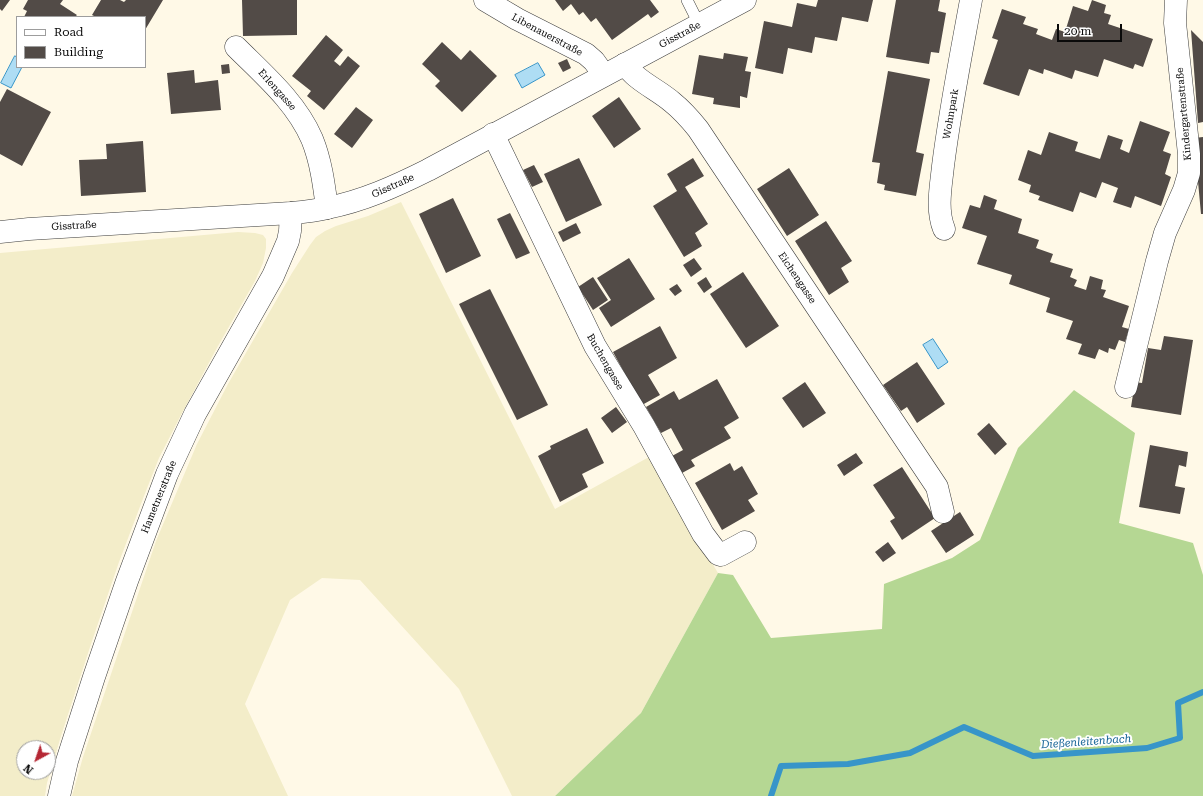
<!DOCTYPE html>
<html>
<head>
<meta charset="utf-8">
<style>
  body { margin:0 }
  #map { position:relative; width:1203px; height:796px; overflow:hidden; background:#fff9e7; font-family:"Roboto Serif",serif }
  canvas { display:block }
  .legend { position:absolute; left:16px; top:16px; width:130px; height:52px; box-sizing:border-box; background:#fff; border:1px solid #9d9d9d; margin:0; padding:5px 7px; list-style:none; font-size:12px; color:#0a0a0a }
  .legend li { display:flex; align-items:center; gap:8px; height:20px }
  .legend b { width:20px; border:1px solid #9d9d9d }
  .north { position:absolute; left:16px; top:740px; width:40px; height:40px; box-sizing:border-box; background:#fff; border:1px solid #9d9d9d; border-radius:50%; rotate:220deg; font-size:11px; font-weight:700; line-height:16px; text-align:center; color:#0a0a0a }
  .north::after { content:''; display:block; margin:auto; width:14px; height:18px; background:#b52734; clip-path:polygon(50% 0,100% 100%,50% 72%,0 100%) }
  .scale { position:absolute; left:1057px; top:24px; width:65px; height:18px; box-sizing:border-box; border:2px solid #0a0a0a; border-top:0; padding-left:5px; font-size:12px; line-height:14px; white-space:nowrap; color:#0a0a0a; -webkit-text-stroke:3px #fff; paint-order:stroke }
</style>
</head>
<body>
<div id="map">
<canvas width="1203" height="796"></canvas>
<ul class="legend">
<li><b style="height:5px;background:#fff"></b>Road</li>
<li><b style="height:11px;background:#524b47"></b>Building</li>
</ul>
<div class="north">N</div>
<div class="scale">20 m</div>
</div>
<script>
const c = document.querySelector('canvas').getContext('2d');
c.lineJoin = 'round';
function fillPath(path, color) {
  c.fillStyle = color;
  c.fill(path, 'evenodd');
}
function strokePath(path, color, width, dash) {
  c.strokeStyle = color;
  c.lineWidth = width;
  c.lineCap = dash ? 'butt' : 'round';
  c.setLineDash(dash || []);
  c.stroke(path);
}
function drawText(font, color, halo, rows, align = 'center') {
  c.font = font + ' "Roboto Serif",serif';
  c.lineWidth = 4;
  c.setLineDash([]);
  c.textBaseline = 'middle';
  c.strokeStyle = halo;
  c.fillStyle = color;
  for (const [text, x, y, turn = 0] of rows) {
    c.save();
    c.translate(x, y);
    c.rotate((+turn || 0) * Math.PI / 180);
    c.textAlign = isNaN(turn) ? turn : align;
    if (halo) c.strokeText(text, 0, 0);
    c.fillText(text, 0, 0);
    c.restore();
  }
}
fillPath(new Path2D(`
  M401,202L555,509L649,457L718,573L641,713L555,796H512L459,689L360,580L322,578L290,600L245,704L288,796H72L83,757L156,541L197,444L228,384L292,273L310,245L316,237L325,231L336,226L368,216Z
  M238,232L255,233L263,235L266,239V248L263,263L255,281L218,346L182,413L159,458L144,496L119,562L92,641L61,736L47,783L45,796H0V253ZM24,748H48V772H24Z`), '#f3edc9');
fillPath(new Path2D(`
  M1074,390L1135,433L1119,523L1193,543L1203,575V796H555L641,713L718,573L733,575L771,638L882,629L884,584L952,558L980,540L1018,448Z`), '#b5d793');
const water = new Path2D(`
  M15,56L17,57V67H22L11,88L1,83Z
  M538,63L545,75L522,88L515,75Z
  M933,339L948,362L938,369L923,345Z`);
fillPath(water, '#aeddf4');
strokePath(water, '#3795c9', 1);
strokePath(new Path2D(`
  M771,796L781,766L848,764L910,753L964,727L1033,756L1147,748L1180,738L1178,703L1203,692`), '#3795c9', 6);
fillPath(new Path2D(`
  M0,0H10L2,11L0,9Z
  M28,0H63L60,4L77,15L75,17H24L27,11L23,9Z
  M101,0H120L124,2L126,0H163L145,30V17H96L92,15Z
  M242,0H297V35L243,36Z
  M555,0H650L659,12L651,18L648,14L612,40L596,18L591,22L583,12L579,15L571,4L563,11Z
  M818,0H873L868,22L842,17L837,41L815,37L812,53L788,48L783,74L755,68L764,21L792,27L797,3L816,7Z
  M896,0H940L938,11L946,13L939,53L931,52L929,64L886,57Z
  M1092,0L1106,5L1104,13L1111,15L1108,24L1153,39L1143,67L1135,64L1133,69L1104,59L1098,77L1075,70L1072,79L1044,69L1043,74L1029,69L1019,96L983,84L998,40L992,38L1002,9L1026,17L1023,24L1038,29L1036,34L1052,40L1056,29L1065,32L1073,6L1088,11Z
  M1191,30L1203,42V122L1198,123Z
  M326,35L343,50L334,61L340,66L348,56L360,66L324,110L307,96L311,91L292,76Z
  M442,42L461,60L470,50L497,76L462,112L435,86L440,81L422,64Z
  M724,53L748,57L745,71L751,72L747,98L740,96V108L713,104L714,98L692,94L699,55L723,59Z
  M567,59L571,68L563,72L558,63Z
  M229,64L230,73L222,74L221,65Z
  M194,70L195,83L218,80L221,110L171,114L167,73Z
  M888,71L930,79L916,152L924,154L916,196L884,190L885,185L877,183L880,163L872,162Z
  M7,89L51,112L22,166L0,154V102Z
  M619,97L641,129L614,148L592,116Z
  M356,107L373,120L352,148L334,134Z
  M1140,121L1170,132L1163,151L1171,154L1165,174L1171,177L1161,206L1135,196L1131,208L1113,202L1118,188L1102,182L1096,198L1080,192L1073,212L1038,200L1040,196L1029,192L1031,185L1018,180L1028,150L1041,155L1049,132L1078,142L1075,151L1100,159L1108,135L1123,140L1120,149L1129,153Z
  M1203,137V214H1201L1194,138Z
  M143,141L146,192L81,196L79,160L107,159L106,144Z
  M579,158L602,205L566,222L544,174Z
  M693,158L704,176L685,187L708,224L695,233L702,246L684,257L653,206L677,191L667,174Z
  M534,165L543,182L532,187L523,170Z
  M789,168L819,215L787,236L757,189Z
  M984,195L997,200L994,209L1022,219L1018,233L1039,240L1036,248L1053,254L1050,262L1073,269L1070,277L1077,280L1074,286L1086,290L1090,276L1103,280L1101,289L1106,290L1103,297L1129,306L1122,327L1129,329L1125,342L1119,340L1115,350L1109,348L1108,353L1099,349L1095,359L1078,354L1082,344L1066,339L1073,321L1046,312L1050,298L1009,284L1012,275L977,264L987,236L962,228L970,205L980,208Z
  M453,198L481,256L446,273L419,214Z
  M510,213L530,253L516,259L497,219Z
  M826,221L852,261L841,268L849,282L829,295L795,241Z
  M576,223L581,233L563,242L558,232Z
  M629,258L655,299L611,327L599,308L611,300L597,278Z
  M694,258L702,269L691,277L683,265Z
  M743,272L779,326L746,348L710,294Z
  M593,277L608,300L593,310L578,287Z
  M706,277L712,287L704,293L697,283Z
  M677,284L682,291L675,296L669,289Z
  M490,289L548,405L517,420L459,304Z
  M660,326L677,358L648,375L660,395L642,405L613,352Z
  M1164,336L1193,340L1181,415L1131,407L1135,382L1142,383L1148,348L1161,350Z
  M917,362L945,404L917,423L907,407L901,411L883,385Z
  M717,379L739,418L724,427L731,438L691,460L695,466L682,473L672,456L683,450L671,428L661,433L646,407L674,391L679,400Z
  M805,382L826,413L803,428L782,398Z
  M616,407L627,422L612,433L601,418Z
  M989,423L1007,444L995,455L977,434Z
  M587,428L604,463L582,474L588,487L560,502L538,456L551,449L550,446Z
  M1150,445L1188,452L1186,467L1179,465L1175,486L1185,488L1180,514L1139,507Z
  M856,453L863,463L844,476L837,465Z
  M730,463L734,471L742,466L758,494L748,500L755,511L722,530L695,483Z
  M902,467L935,518L902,540L890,521L895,518L873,485Z
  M960,512L974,535L946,553L931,531Z
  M888,542L896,553L883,562L875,552Z`), '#524b47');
const service = new Path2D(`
  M687,0L699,24`);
const minor = new Path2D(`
  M485,0L517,19L586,54L594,61L604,75
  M236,47C264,75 296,102 312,139C321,161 324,185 327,208
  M625,64C636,81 657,89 672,102C682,110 690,119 698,129L937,487L943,512
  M493,134L595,346L644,426L703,534L718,554L721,555L745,542
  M944,229C936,209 941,186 943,166C950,110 961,55 971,0
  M1126,387L1157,261L1165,233L1184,190L1189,173V154L1175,23L1176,0
  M59,796L67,761L94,677L127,581L167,474L195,414L273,276L288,241L290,231L291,213`);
const tertiary = new Path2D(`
  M0,232L29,229L291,213C303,212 315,211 327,208C363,201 396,186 428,170L745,0`);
strokePath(service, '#3d3d3d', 12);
strokePath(minor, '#3d3d3d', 23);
strokePath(tertiary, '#3d3d3d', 23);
strokePath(service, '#fff', 11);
strokePath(minor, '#fff', 22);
strokePath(tertiary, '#fff', 22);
drawText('10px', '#0a0a0a', '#fff', [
  ["Libenauerstraße",547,35,28],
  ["Gisstraße",680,35,-28],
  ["Erlengasse",277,90,48],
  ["Wohnpark",951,114,-80],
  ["Kindergartenstraße",1184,114,-95],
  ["Gisstraße",393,186,-24],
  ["Gisstraße",74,226,-3],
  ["Eichengasse",797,278,56],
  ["Buchengasse",605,362,60],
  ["Hametnerstraße",159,497,-68]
]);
drawText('italic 11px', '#186597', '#fff', [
  ["Dießenleitenbach",1086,742,-4]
]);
</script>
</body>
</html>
